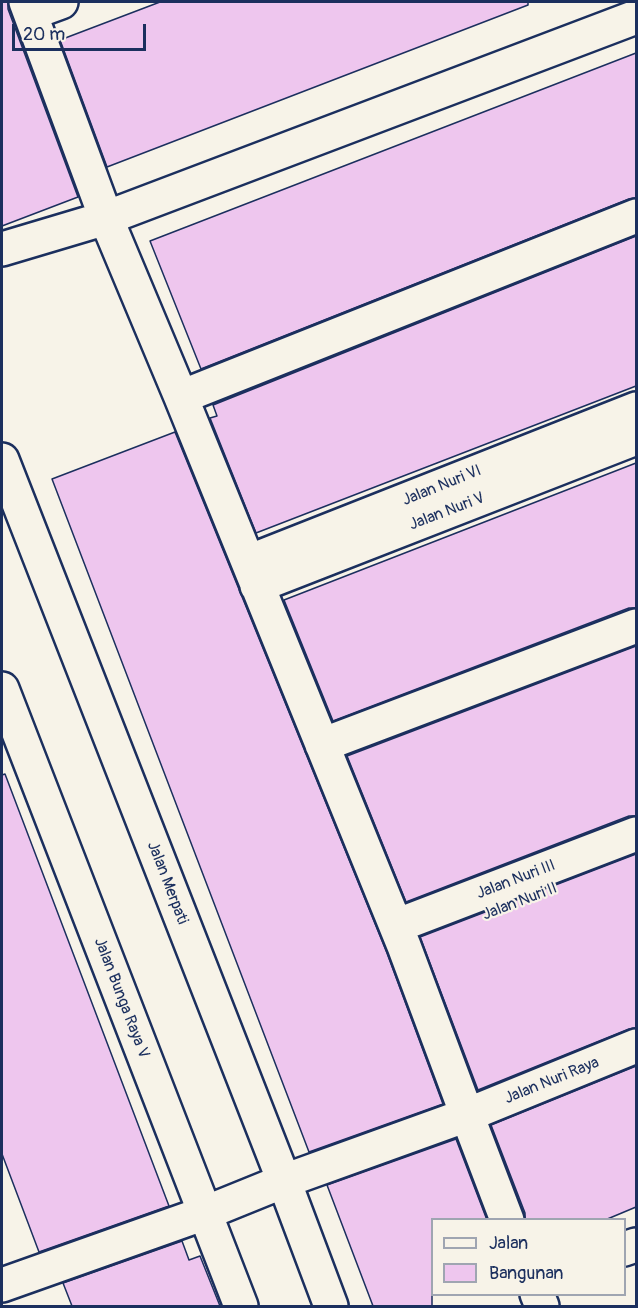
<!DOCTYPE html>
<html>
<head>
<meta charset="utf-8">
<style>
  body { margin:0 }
  #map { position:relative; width:638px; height:1308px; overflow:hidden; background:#f7f3e8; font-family:Pangolin,sans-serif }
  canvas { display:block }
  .frame { position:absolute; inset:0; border:3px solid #1b2f5e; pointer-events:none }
  .legend { position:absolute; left:431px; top:1218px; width:195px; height:78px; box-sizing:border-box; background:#f7f3e8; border:2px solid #9fa5b1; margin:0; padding:8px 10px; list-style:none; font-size:18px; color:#1b2f5e }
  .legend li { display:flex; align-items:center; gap:12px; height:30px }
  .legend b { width:30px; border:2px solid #9fa5b1 }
  .scale { position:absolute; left:12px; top:24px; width:134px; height:27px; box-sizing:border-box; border:3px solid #1b2f5e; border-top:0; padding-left:8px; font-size:18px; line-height:21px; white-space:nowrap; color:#1b2f5e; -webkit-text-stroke:4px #f7f3e8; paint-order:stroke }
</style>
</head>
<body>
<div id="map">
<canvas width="638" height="1308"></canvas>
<div class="frame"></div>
<ul class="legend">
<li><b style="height:8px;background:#f7f3e8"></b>Jalan</li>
<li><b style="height:16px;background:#eec6ee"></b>Bangunan</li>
</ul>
<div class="scale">20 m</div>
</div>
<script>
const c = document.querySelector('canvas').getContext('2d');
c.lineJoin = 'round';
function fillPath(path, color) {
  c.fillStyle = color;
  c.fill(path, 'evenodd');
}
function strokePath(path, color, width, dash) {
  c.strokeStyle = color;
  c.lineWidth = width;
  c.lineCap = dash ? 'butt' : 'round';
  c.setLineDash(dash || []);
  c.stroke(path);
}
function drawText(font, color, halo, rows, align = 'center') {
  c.font = font + ' Pangolin,sans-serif';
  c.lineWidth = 4.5;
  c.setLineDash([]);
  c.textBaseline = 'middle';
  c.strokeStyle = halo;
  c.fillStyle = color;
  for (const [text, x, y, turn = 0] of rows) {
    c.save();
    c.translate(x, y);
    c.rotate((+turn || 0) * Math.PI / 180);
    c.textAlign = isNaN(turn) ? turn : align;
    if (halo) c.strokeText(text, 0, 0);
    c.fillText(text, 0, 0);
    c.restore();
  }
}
const building = new Path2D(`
  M2,2H8V9L78,197L2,226Z
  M160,2H528V5L107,167L60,40Z
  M636,53V198L629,199L201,369L150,241Z
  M636,236V386L256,533L210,418L217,416L213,405Z
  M175,432L387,953L443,1104L309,1152L52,479Z
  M636,463V608H629L333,721L284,600Z
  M636,646V816H629L406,902L347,756Z
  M5,774L169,1206L39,1252L2,1154V775Z
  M636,854V1028L629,1029L478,1090L420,937Z
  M636,1066V1207L605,1220H525V1213L491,1125Z
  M456,1139L487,1220H432V1306H373L327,1185Z
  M182,1241L189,1260L200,1256L220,1306H72L63,1283Z`);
fillPath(building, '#eec6ee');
strokePath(building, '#1b2f5e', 1.5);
const minor = new Path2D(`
  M26,2L106,218L181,397L404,946L467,1115L507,1220
  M31,13L61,2
  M2,249L106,218L636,17
  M181,397L636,216
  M2,460L284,1181L331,1306
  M248,562L636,409
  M257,586L636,438
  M2,689L241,1306
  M322,745L636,626
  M396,926L636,834
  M624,1249L636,1245
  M2,1285L205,1213L284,1181L467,1115L636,1046
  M537,1294L542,1306`);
strokePath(minor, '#1b2f5e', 38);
strokePath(minor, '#f7f3e8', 33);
drawText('16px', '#1b2f5e', '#f7f3e8', [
  ["Jalan Nuri VI",442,486,-22],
  ["Jalan Nuri V",447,512,-21],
  ["Jalan Nuri III",516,880,-21],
  ["Jalan Merpati",167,883,69],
  ["Jalan Nuri II",520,902,-21],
  ["Jalan Bunga Raya V",121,998,69],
  ["Jalan Nuri Raya",552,1081,-22]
]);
</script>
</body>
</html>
